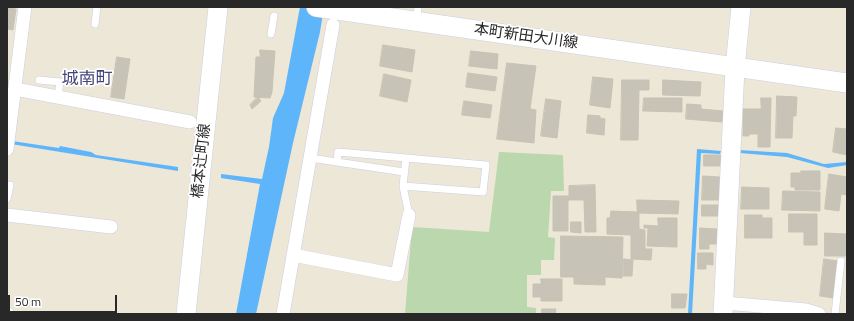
<!DOCTYPE html>
<html>
<head>
<meta charset="utf-8">
<style>
  body { margin:0 }
  #map { position:relative; width:854px; height:321px; overflow:hidden; background:#ece7d7; font-family:"Titillium Web",sans-serif }
  canvas { display:block }
  .frame { position:absolute; inset:0; border:8px solid #282828; pointer-events:none }
  .scale { position:absolute; left:8px; top:295px; width:109px; height:18px; box-sizing:border-box; border:2px solid #282828; border-top:0; padding-left:5px; font-size:12px; line-height:14px; white-space:nowrap; color:#282828; -webkit-text-stroke:3px #fff; paint-order:stroke }
</style>
</head>
<body>
<div id="map">
<canvas width="854" height="321"></canvas>
<div class="frame"></div>
<div class="scale">50 m</div>
</div>
<script>
const c = document.querySelector('canvas').getContext('2d');
c.lineJoin = 'round';
function fillPath(path, color) {
  c.fillStyle = color;
  c.fill(path, 'evenodd');
}
function strokePath(path, color, width, dash) {
  c.strokeStyle = color;
  c.lineWidth = width;
  c.lineCap = dash ? 'butt' : 'round';
  c.setLineDash(dash || []);
  c.stroke(path);
}
function drawText(font, color, halo, rows, align = 'center') {
  c.font = font + ' "Titillium Web","Noto Sans JP",sans-serif';
  c.lineWidth = 3.5;
  c.setLineDash([]);
  c.textBaseline = 'middle';
  c.strokeStyle = halo;
  c.fillStyle = color;
  for (const [text, x, y, turn = 0] of rows) {
    c.save();
    c.translate(x, y);
    c.rotate((+turn || 0) * Math.PI / 180);
    c.textAlign = isNaN(turn) ? turn : align;
    if (halo) c.strokeText(text, 0, 0);
    c.fillText(text, 0, 0);
    c.restore();
  }
}
fillPath(new Path2D(`
  M499,152L563,155L564,191H551L548,237L555,238L554,260H541V275H527V307L536,308V314H405L412,227L489,232Z`), '#bad7ad');
fillPath(new Path2D(`
  M300,7H324L320,32L293,143L256,314H236L260,184L221,178V174L262,179L269,147L273,118L284,93Z
  M12,141L59,148L60,146L91,152L96,155L178,167V171L11,144Z
  M697,149L721,151L720,154L701,153L692,314H688Z
  M739,150L787,153L824,164L847,162V165L828,168L787,157L740,153Z`), '#5fb5f9');
const building = new Path2D(`
  M7,8L16,9L13,30L7,29Z
  M383,45L415,50L412,72L380,66Z
  M260,50L275,51L272,92L270,98L254,97L256,57H260Z
  M471,51L498,54L497,69L469,66Z
  M117,57L130,59L124,99L111,97Z
  M507,63L536,66L530,109L536,110L534,143L497,139Z
  M468,73L497,77L495,91L466,87Z
  M384,74L411,80L407,102L380,96Z
  M593,77L613,79L610,108L590,105Z
  M622,80H649V90H639L638,140H621Z
  M663,80L701,82L700,96L663,95Z
  M777,96L797,97L796,116H793L792,138H776Z
  M258,97L261,101L252,109L250,105Z
  M644,98H682V112L643,111Z
  M761,98H771L770,147H758V134H749V136H743V109H761Z
  M546,99L561,101L557,138L541,136Z
  M464,101L492,105L490,118L462,115Z
  M687,104L701,105V109L723,111L722,122L686,119Z
  M588,115L600,116V118L605,119L604,135L587,133Z
  M836,128L847,129V155L833,152Z
  M704,155H723L722,166H704Z
  M801,171H820V190H795V187H791V173H801Z
  M829,174L847,177V195L841,194L839,211L825,209Z
  M703,176L720,177L719,200H702Z
  M595,185L596,232H585L584,200H568V231H553V196H569V186Z
  M742,187L769,188V209H741Z
  M783,191L820,192V211L782,210Z
  M637,200L679,201L678,214L639,213V229L645,230V249H652L651,260L631,259V235L607,234V218H610L611,211L637,212Z
  M702,205H718V216H702Z
  M789,214H817V245H804V232H789Z
  M745,215H762V218H772V238H745Z
  M658,218H677V247L647,246L648,228H644V225L658,226Z
  M571,222H581V233L571,232Z
  M700,228L717,229V244H709V249H700Z
  M825,233L847,234V256H825Z
  M561,236L623,237L622,278L605,277V285L574,284V277H561Z
  M698,253H713V265L706,264V269H698Z
  M624,259L633,260L632,276H623Z
  M824,259L838,261L834,298L820,296Z
  M541,279H562V301H541V297H533V284H541Z
  M672,294H687L685,308H672Z
  M542,309H556L555,314H542Z`);
fillPath(building, '#c7c3b7');
strokePath(building, '#c7c3b1', 1);
const lane = new Path2D(`
  M416,21L418,7
  M95,24L97,7
  M271,34L274,16
  M39,80L60,82L58,96
  M310,158L404,172
  M406,158L403,186L409,215
  M337,162L338,152L486,165L483,192L403,186
  M7,199L10,185
  M835,314L841,261`);
const street = new Path2D(`
  M15,89L190,122
  M7,149L25,7
  M7,215L111,227
  M293,255L397,275L409,215
  M724,303L806,310L819,314
  M7,314H8
  M283,314L333,25`);
const secondary = new Path2D(`
  M316,7L847,83
  M186,314L218,7
  M723,314L735,68L741,7`);
strokePath(lane, '#cdcde3', 8);
strokePath(street, '#cdcde3', 14);
strokePath(secondary, '#cdcde3', 20);
strokePath(lane, '#fff', 7);
strokePath(street, '#fff', 13);
strokePath(secondary, '#fff', 19);
drawText('15px', '#282828', '#fff', [
  ["本町新田大川線",526,37,8],
  ["橋本辻町線",202,161,-84]
]);
drawText('17px', '#45457c', '#fff', [
  ["城南町",87,80]
]);
</script>
</body>
</html>
